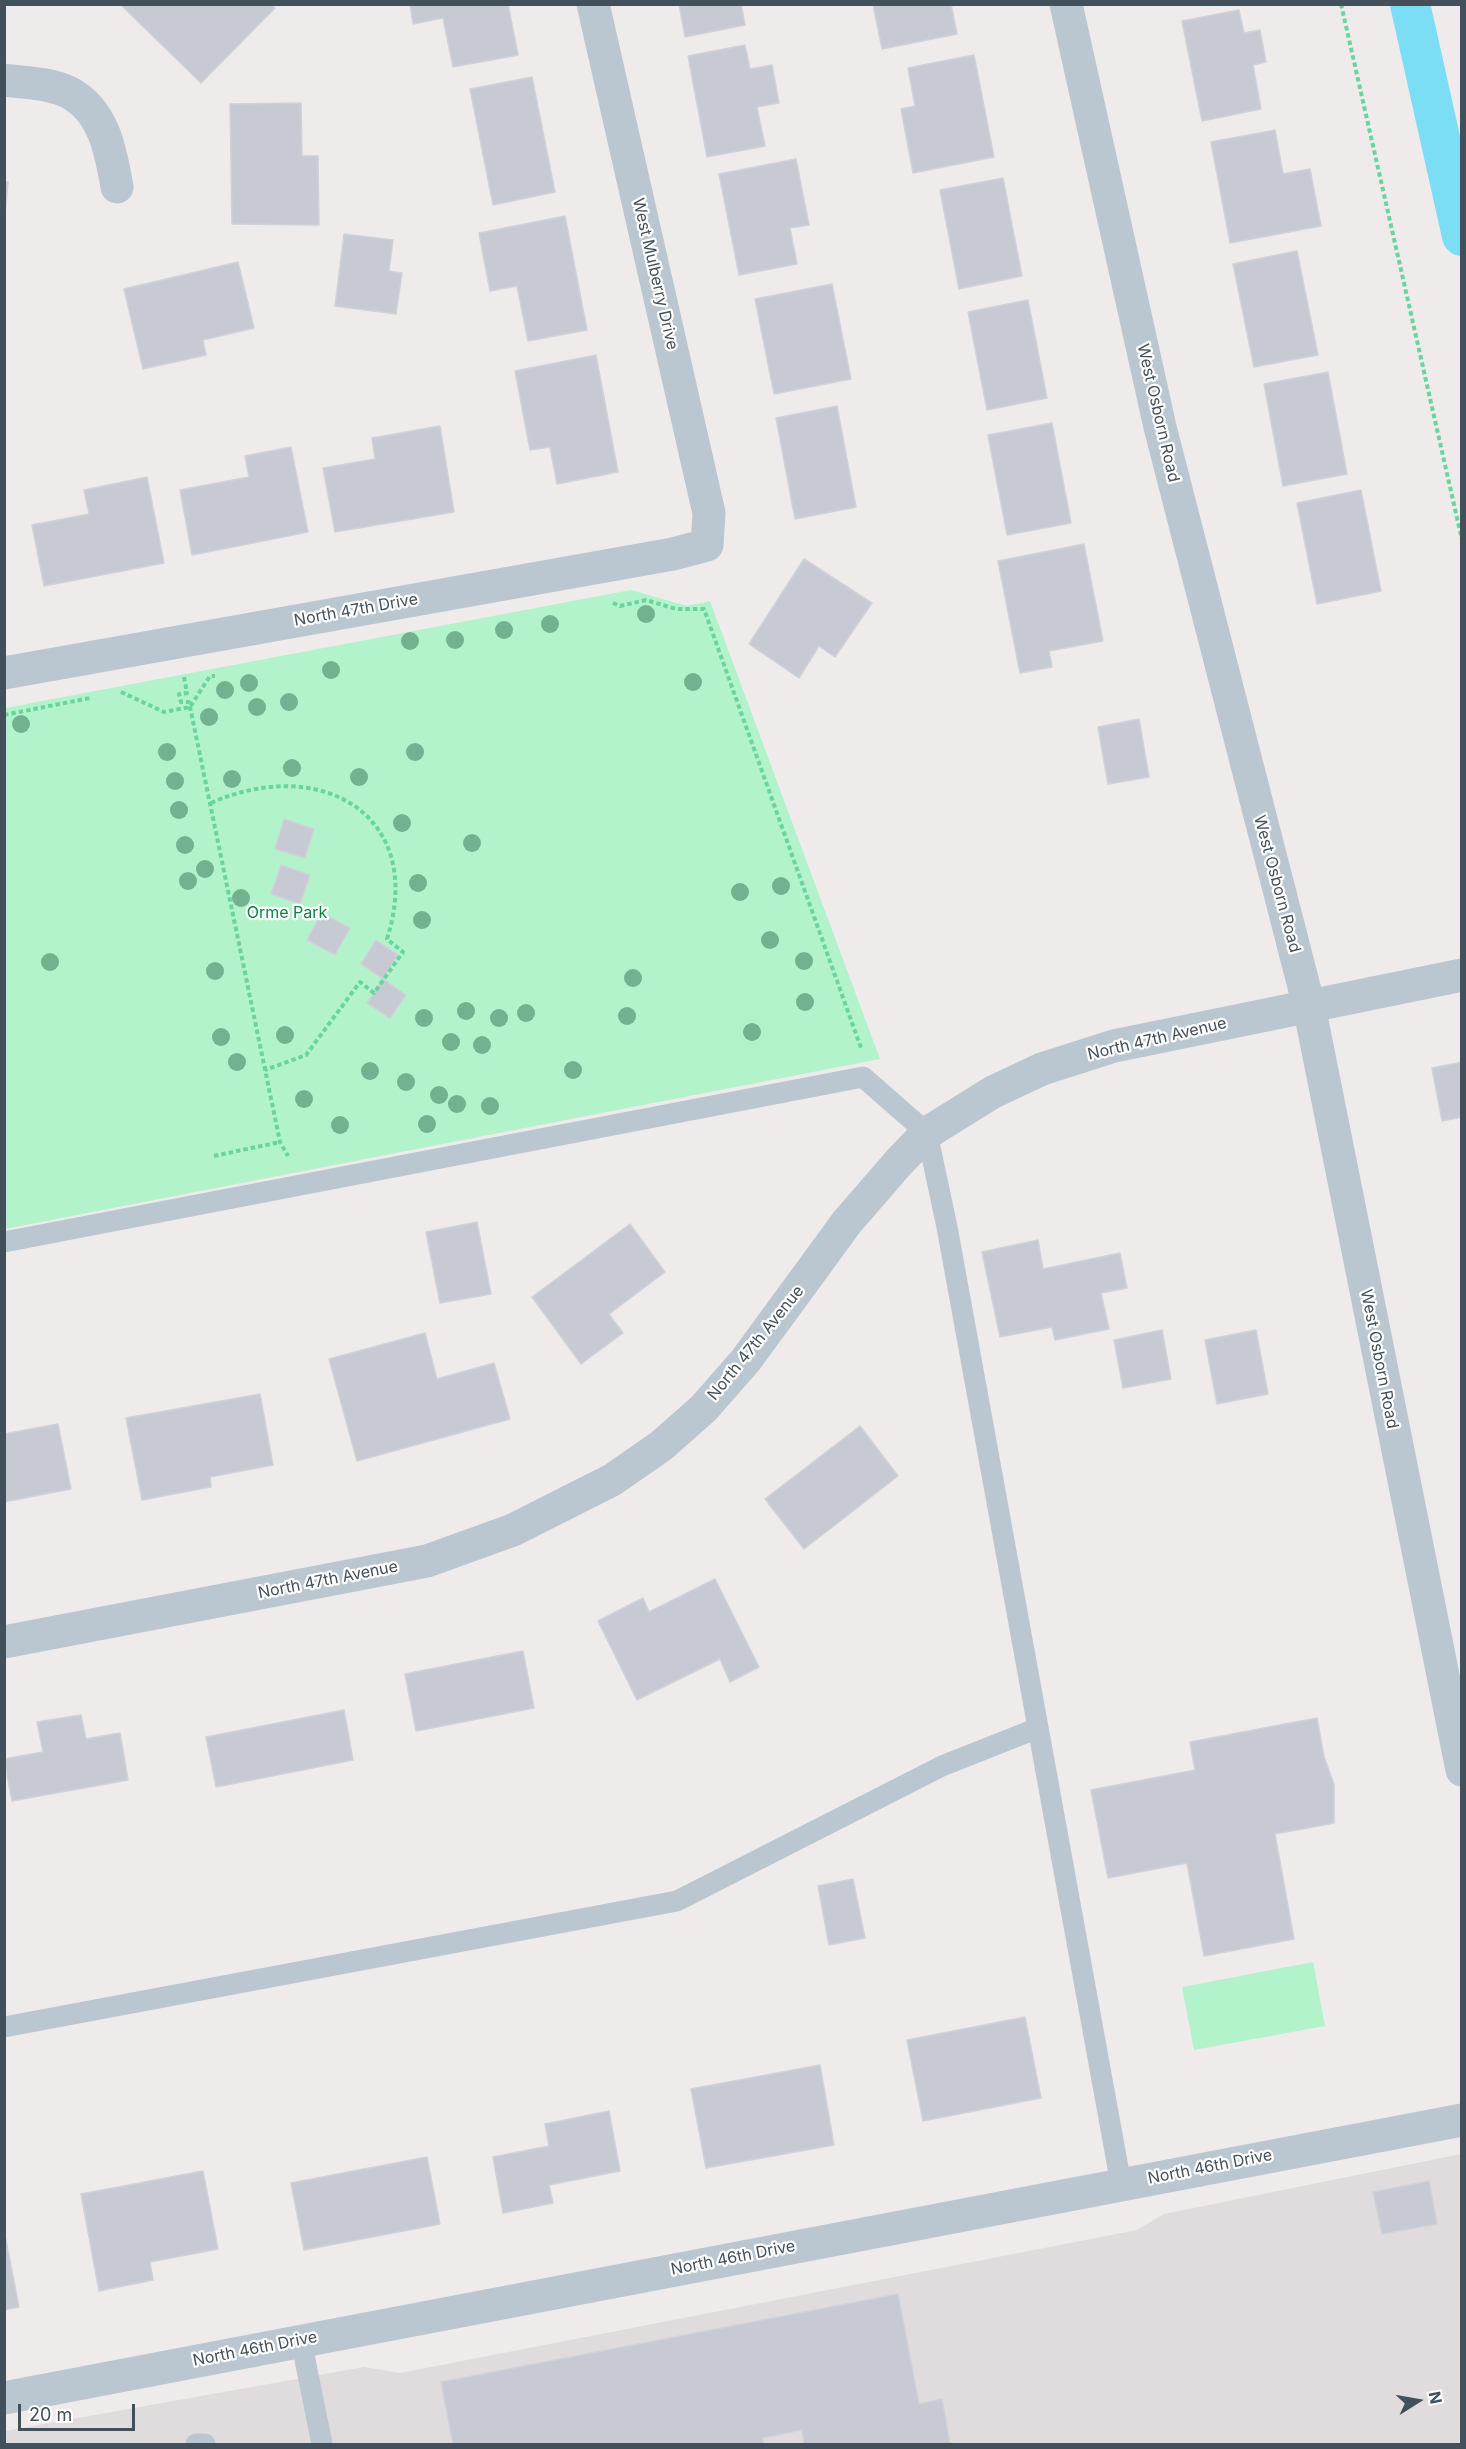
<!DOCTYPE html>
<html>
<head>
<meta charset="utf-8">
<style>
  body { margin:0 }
  #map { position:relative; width:1466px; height:2449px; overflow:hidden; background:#efebeb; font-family:Inter,sans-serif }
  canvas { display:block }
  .frame { position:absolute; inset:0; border:6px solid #42505b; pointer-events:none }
  .north { position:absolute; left:1388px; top:2371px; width:60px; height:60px; -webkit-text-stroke:4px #fff; paint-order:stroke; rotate:79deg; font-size:16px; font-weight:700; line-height:24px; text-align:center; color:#42505b }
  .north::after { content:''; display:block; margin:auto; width:21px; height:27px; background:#42505b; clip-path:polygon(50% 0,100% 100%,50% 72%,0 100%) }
  .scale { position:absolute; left:18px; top:2404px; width:117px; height:27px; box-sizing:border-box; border:3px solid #42505b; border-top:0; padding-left:8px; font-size:18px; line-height:21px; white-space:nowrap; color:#42505b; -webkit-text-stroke:4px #fff; paint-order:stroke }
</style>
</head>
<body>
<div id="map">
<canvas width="1466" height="2449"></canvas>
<div class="frame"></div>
<div class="north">N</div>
<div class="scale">20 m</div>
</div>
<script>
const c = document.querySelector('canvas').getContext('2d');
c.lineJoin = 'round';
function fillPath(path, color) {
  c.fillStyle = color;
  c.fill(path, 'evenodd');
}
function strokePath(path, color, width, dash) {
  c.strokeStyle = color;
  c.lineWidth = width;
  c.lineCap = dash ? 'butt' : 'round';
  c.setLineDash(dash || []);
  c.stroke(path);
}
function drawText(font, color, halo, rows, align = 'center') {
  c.font = font + ' Inter,sans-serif';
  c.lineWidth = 4.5;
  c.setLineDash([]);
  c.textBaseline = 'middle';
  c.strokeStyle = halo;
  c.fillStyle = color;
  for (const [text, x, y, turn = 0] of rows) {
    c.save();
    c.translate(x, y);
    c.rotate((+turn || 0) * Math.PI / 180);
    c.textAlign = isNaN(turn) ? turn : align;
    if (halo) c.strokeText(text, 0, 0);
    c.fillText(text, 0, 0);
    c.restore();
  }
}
fillPath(new Path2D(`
  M1461,2154V2444H5V2431L364,2367L400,2373L1137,2230L1164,2214Z`), '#e0dcdd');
fillPath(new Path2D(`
  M631,590L687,606L710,601L880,1059L5,1229V708Z
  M1313,1962L1325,2026L1194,2050L1182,1987Z`), '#b3f3cb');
strokePath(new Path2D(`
  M1410,4L1462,236`), '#7bdef5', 40);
const building = new Path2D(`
  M120,4H272L275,8L201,83Z
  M410,4H508L518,55L453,67L443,18L413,24Z
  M679,4H741L745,25L685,37Z
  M873,4H951L957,34L882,49Z
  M1239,10L1244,33L1260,30L1266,62L1253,65L1261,109L1202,121L1182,21Z
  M745,45L750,69L772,65L779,103L757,107L765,146L707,157L688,56Z
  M974,55L994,157L913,173L901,109L915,106L908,68Z
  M532,77L555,192L493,205L470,89Z
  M301,103L302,156H318L319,225L232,224L230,104Z
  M1275,130L1283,174L1310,169L1321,226L1230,243L1211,142Z
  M796,159L809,225L790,228L797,264L739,275L719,174Z
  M1003,178L1022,276L959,289L940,190Z
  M4,181L8,182L4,224Z
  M565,216L587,330L528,341L517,286L490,291L479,233Z
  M344,234L393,240L389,271L402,273L396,314L335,306Z
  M1297,251L1318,355L1254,367L1233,264Z
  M238,262L254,328L203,340L206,355L143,369L124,289Z
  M832,284L851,379L774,394L755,299Z
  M1028,300L1047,398L987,410L968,312Z
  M596,355L618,472L557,484L550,447L530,450L515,371Z
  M1328,372L1347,474L1283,486L1264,384Z
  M837,406L856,507L795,519L776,418Z
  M1052,423L1071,523L1007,535L988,435Z
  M440,426L454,512L335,532L323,468L375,459L372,438Z
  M291,447L308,532L192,555L180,490L249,477L245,456Z
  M147,477L164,563L44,586L32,525L89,514L84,490Z
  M1361,490L1381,591L1317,604L1297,503Z
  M1084,544L1103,641L1049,651L1052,667L1020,673L998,561Z
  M804,559L872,603L835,657L819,646L799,678L749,644Z
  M1139,719L1149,777L1108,784L1098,727Z
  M284,819L314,829L305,858L275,849Z
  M281,865L310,875L300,904L271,894Z
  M322,913L350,928L335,955L307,940Z
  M376,940L398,955L383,979L361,964Z
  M383,979L406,995L390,1018L367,1003Z
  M1462,1062V1117L1442,1121L1432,1068Z
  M477,1222L491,1294L440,1303L426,1232Z
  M630,1224L665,1272L609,1314L623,1333L581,1364L532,1297Z
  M1038,1240L1043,1269L1120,1253L1127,1288L1101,1293L1109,1329L1055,1340L1052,1327L1000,1337L982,1252Z
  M1162,1330L1171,1379L1123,1388L1114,1340Z
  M1256,1330L1268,1394L1217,1404L1205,1340Z
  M425,1333L437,1379L494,1363L510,1419L357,1461L329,1359Z
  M260,1394L273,1465L210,1477L211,1487L142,1500L126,1418Z
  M58,1424L71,1489L4,1502V1434Z
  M860,1426L898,1476L804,1549L765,1499Z
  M715,1579L759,1667L730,1682L720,1659L637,1700L598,1621L643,1598L649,1612Z
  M523,1651L534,1708L416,1731L405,1674Z
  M344,1710L353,1760L216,1787L206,1737Z
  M81,1715L86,1739L120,1733L128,1780L12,1801L4,1759L43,1752L37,1722Z
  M1317,1718L1324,1757L1334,1784V1823L1275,1834L1294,1939L1204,1956L1187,1863L1108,1878L1091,1790L1195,1770L1190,1742Z
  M853,1879L865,1938L829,1945L818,1886Z
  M1025,2017L1041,2098L923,2121L907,2040Z
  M820,2065L834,2145L706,2168L691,2089Z
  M609,2111L620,2171L549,2185L553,2203L503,2213L493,2157L549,2146L545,2124Z
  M427,2157L440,2224L304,2250L291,2183Z
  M203,2171L218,2249L150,2262L153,2280L99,2291L81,2194Z
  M1429,2181L1437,2224L1382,2234L1373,2192Z
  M4,2230L19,2307L4,2310Z
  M898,2294L919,2404L942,2399L950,2444H804L802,2430L762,2438L764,2444H453L441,2382Z`);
fillPath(building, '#c7cad3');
strokePath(building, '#cfd2d8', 1.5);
strokePath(new Path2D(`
  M1341,4L1462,540
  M613,603L620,606L646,600L676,609H704L861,1048
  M184,677L187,693L179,694L181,702H189L280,1142L288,1156
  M121,692L164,712L190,707L210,676H215
  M4,715L90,698
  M211,803C318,755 427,813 387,939L403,952L374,993L360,982L306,1055L265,1070
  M214,1156L280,1142`), '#68d59d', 4, [4.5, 3]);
strokePath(new Path2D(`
  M4,1242L863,1077L927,1133L947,1227L1121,2184
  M4,2027L677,1901L942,1766L1038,1728
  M301,2340L322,2444
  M196,2444H205`), '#bac7d0', 21);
strokePath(new Path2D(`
  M4,80C25,83 49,83 68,92C104,110 111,152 117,187
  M4,673L673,554L707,545L709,513L593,4
  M4,2398L1462,2120`), '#bac7d0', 33);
strokePath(new Path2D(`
  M1066,4L1160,427L1309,1006L1462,1770
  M4,1642L427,1561L513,1530L612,1480L661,1446L704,1408L746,1360L847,1222L899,1162L927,1133L993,1092L1042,1069L1114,1046L1462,975`), '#bac7d0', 33);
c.fillStyle = '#72b290';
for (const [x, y] of [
  [646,614],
  [550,624],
  [504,630],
  [455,640],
  [410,641],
  [331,670],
  [693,682],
  [249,683],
  [225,690],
  [289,702],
  [257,707],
  [209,717],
  [21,724],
  [167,752],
  [415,752],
  [292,768],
  [359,777],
  [232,779],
  [175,781],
  [179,810],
  [402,823],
  [472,843],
  [185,845],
  [205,869],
  [188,881],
  [418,883],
  [781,886],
  [740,892],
  [241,898],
  [422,920],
  [770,940],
  [804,961],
  [50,962],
  [215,971],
  [633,978],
  [805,1002],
  [466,1011],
  [526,1013],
  [627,1016],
  [424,1018],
  [499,1018],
  [752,1032],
  [285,1035],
  [221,1037],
  [451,1042],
  [482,1045],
  [237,1062],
  [573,1070],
  [370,1071],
  [406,1082],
  [439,1095],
  [304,1099],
  [457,1104],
  [490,1106],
  [427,1124],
  [340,1125]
]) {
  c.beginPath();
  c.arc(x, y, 9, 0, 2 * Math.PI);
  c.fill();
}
drawText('16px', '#42505b', '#fff', [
  ["West Mulberry Drive",655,274,77],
  ["West Osborn Road",1158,413,77],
  ["North 47th Drive",356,610,-10],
  ["West Osborn Road",1277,884,75],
  ["North 47th Avenue",1157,1039,-13],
  ["North 47th Avenue",756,1343,-51],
  ["West Osborn Road",1379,1359,79],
  ["North 47th Avenue",328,1580,-11],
  ["North 46th Drive",1210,2167,-11],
  ["North 46th Drive",733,2258,-11],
  ["North 46th Drive",255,2349,-11]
]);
drawText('16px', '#0c8345', '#fff', [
  ["Orme Park",287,913]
]);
</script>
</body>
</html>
